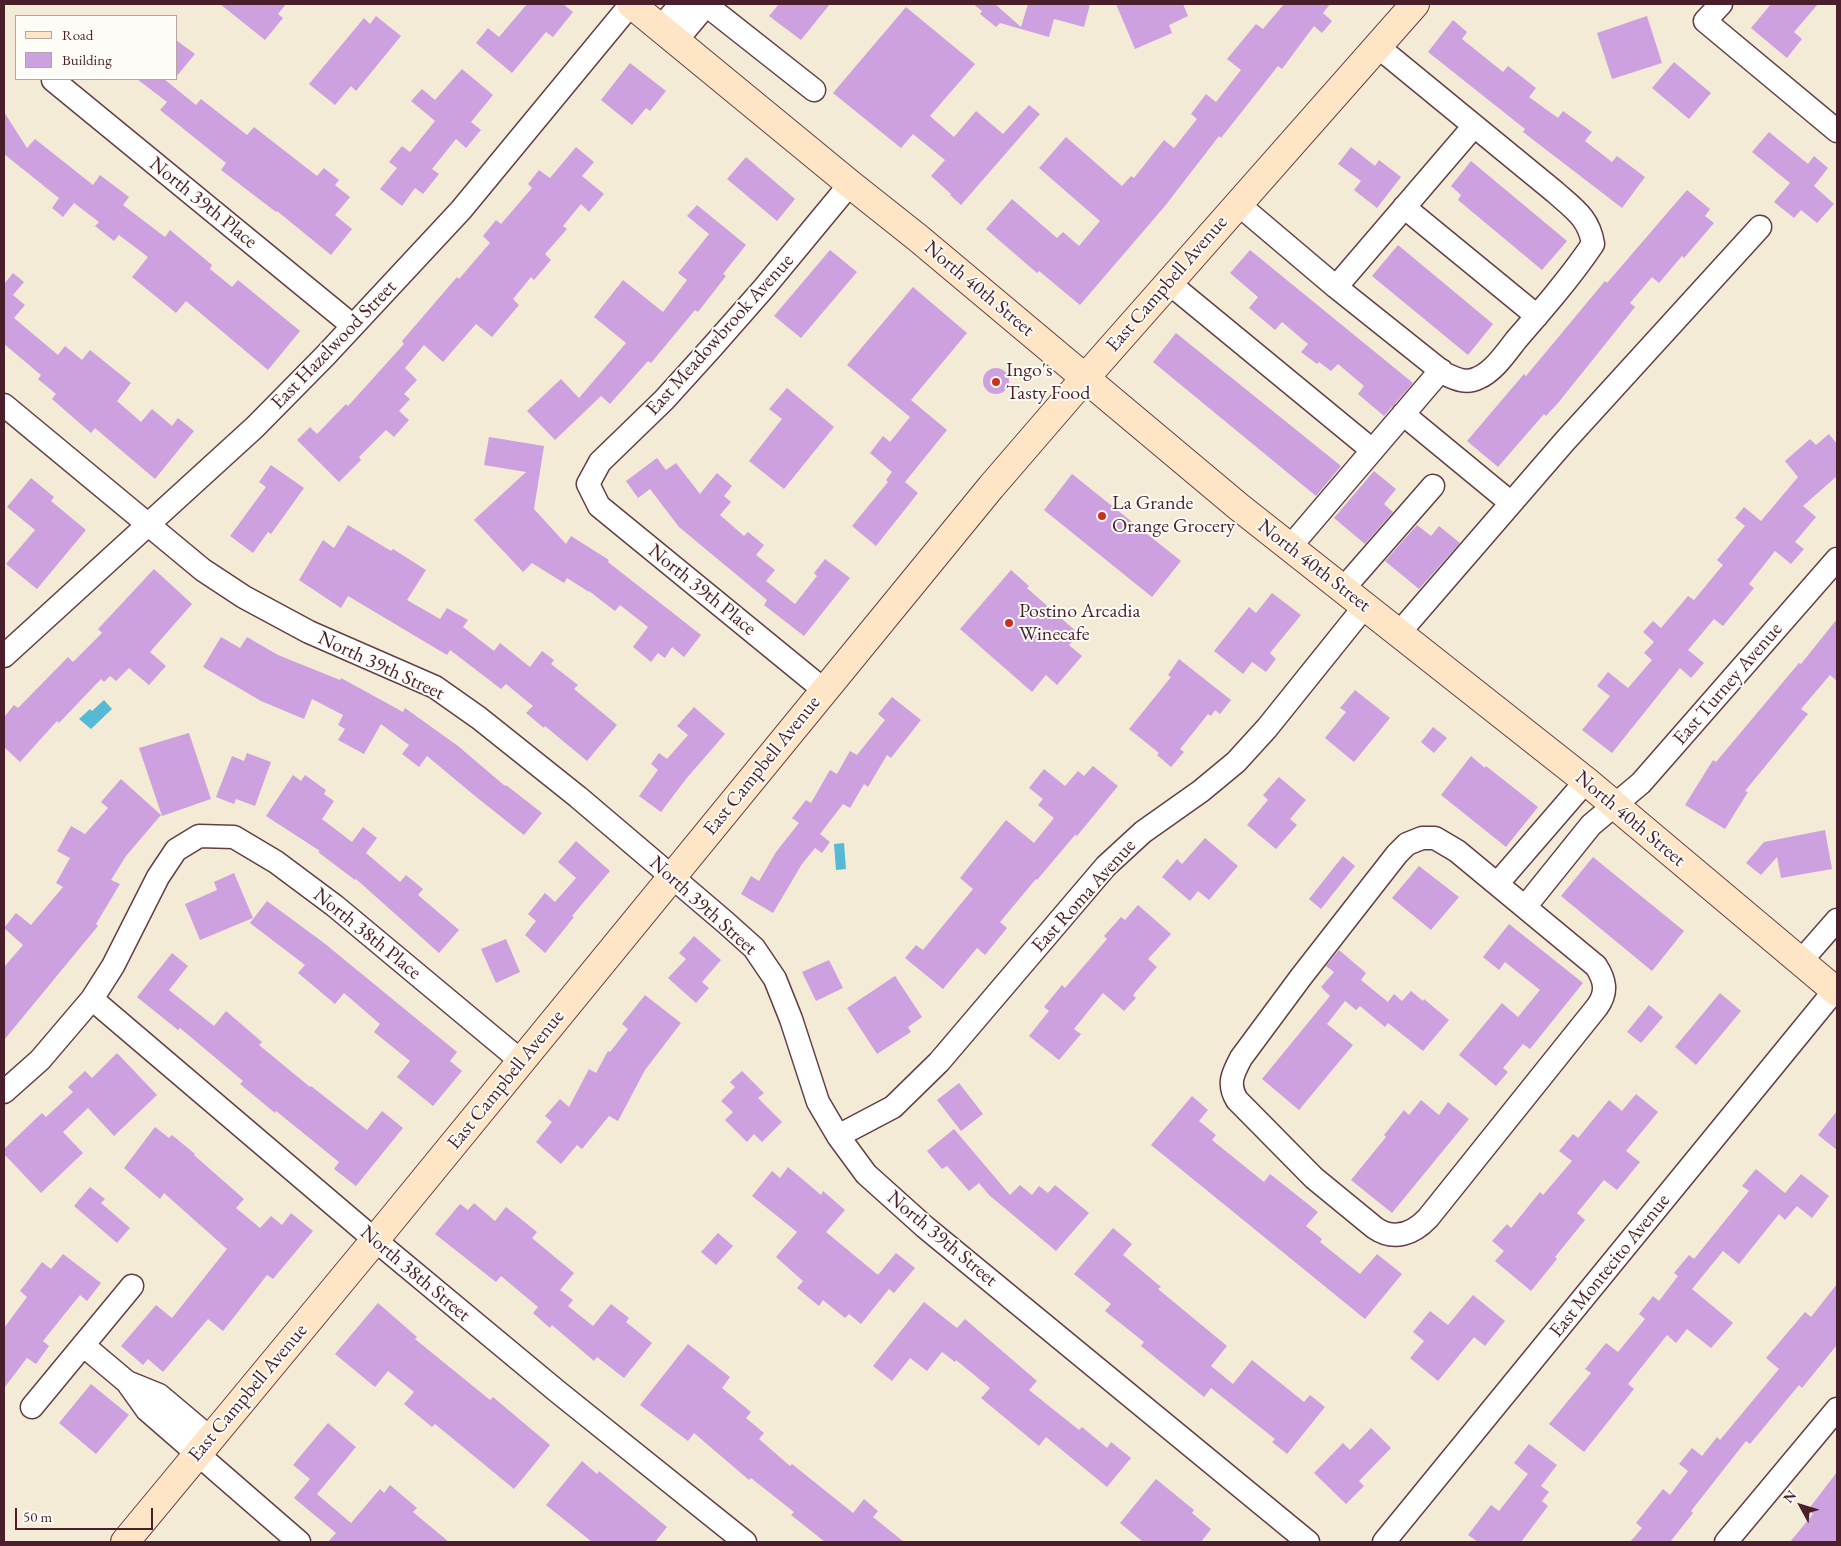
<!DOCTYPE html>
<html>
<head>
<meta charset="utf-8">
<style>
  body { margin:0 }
  #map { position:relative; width:1841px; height:1546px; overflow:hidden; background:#f3ebd6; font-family:"EB Garamond",serif }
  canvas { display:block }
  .frame { position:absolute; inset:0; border:5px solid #4a1f2b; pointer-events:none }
  .legend { position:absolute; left:15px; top:15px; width:162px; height:65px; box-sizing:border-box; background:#fdfcf7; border:1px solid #b5a4a5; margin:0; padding:6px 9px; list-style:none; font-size:15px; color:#4a1f2b }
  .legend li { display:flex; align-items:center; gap:10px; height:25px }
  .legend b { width:25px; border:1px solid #b5a4a5 }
  .north { position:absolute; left:1776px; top:1481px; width:50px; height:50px; -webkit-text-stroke:4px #fdfcf7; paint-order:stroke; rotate:309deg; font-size:14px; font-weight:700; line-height:20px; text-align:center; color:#4a1f2b }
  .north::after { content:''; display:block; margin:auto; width:18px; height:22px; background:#4a1f2b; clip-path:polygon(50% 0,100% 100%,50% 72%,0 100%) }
  .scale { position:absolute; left:15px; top:1508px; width:138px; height:22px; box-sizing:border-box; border:2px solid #4a1f2b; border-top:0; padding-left:6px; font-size:15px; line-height:18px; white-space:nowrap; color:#4a1f2b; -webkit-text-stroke:4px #fdfcf7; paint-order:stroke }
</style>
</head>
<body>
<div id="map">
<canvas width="1841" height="1546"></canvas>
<div class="frame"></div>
<ul class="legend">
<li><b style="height:6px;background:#fde5c5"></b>Road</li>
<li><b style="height:14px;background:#cda0e0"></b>Building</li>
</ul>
<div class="north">N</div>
<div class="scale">50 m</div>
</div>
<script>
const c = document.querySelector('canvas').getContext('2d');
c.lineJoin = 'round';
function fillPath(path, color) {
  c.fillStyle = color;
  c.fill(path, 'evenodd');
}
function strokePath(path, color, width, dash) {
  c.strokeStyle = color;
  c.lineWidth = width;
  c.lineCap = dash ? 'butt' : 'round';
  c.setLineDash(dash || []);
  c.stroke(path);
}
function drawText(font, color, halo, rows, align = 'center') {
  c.font = font + ' "EB Garamond",serif';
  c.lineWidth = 4;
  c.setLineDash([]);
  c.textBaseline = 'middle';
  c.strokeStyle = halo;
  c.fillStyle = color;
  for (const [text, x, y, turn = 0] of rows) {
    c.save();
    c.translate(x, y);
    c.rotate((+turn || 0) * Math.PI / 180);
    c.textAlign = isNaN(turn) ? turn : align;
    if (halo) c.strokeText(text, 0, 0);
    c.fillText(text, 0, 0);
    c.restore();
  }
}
fillPath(new Path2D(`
  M104,700L112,709L91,729L79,719L90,709L92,711Z
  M844,843L846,869L836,870L834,844Z`), '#56bad4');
fillPath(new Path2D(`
  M220,4H286L278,14L283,18L265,40Z
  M527,4H563L573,12L553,37L546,32L512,73L476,43L488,28L499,37Z
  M779,4H830L801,40L769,16Z
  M973,4H995L1021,27L1028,4H1090L1084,27L1054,19L1049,37L1000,23L996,27L980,14L982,11Z
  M1116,4H1183L1188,16L1169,25L1172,33L1135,49Z
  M1284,4H1330L1323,13L1332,21L1322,33L1314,26L1282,69L1278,66L1221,138L1219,136L1165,206L1080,305L1039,271L1037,273L986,229L1012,199L1057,238L1063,232L1079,246L1100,221L1039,168L1066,137L1122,186L1131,176L1134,178L1164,140L1174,148L1197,119L1191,114L1206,94L1216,102L1241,70L1227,59L1256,24L1263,29Z
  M1771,4H1818L1794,32L1802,39L1787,58L1751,28Z
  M906,7L975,64L930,116L954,137L976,111L1003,134L1029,105L1040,114L961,205L950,195L951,194L931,176L945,160L913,134L901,148L833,93Z
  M376,16L401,36L356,91L351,86L335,105L309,84L364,18L370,24Z
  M1647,16L1662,63L1612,79L1597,33Z
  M1453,20L1467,32L1462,39L1503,72L1508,66L1536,88L1529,97L1558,118L1563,111L1592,132L1585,141L1612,162L1617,156L1645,177L1622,208L1523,132L1525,129L1428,52Z
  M176,40L195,54L176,77Z
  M1674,62L1711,93L1689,119L1652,88Z
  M630,63L666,91L650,111L646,108L632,125L601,100Z
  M462,69L493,95L471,122L481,130L466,148L456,139L432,169L439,174L423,194L415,188L402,206L380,189L397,168L389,162L402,146L410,152L435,121L411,101L422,89L435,100Z
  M137,79H164L196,105L201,99L247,135L254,127L317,176L324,168L339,180L335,185L350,197L335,215L352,229L331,255L277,211L276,212L221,170L226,163L160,110L167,102Z
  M4,112L27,148L35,139L93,185L100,175L129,197L123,205L165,237L170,230L212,265L210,269L232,287L238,280L300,331L268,370L186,301L176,313L132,277L148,257L119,235L114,241L95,226L99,222L74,203L63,217L52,208L59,198L4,154Z
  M1769,132L1808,164L1814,156L1828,168L1814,186L1834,204L1817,223L1801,210L1794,218L1774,202L1790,183L1752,152Z
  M576,147L594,162L582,176L604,194L589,212L581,204L563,226L567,229L545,254L551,260L534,280L531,277L513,299L519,305L492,337L476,324L443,362L424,345L405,368L417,380L404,394L410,399L399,411L409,420L394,437L386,430L359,457L361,460L339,482L297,440L310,427L317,434L346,404L348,406L404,344L402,341L457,277L459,279L490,243L483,236L496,220L501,224L532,188L528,184L539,170L550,178Z
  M1351,147L1375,166L1379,160L1401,177L1377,208L1354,190L1361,181L1338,164Z
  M746,157L795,199L777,221L727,179Z
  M1471,161L1567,241L1542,270L1458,200L1461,195L1451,186Z
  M1687,190L1710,209L1705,216L1714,223L1684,258L1682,256L1659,283L1652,277L1630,303L1635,307L1558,403L1546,416L1544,414L1498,467L1467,441L1524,374L1526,376L1605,281L1607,283Z
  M697,205L746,245L723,274L726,276L698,312L695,310L651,363L648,361L610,404L601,396L555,440L527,411L561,379L579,398L626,343L594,317L623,280L663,312L687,280L678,273L709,234L687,216Z
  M1398,245L1493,324L1468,355L1372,276Z
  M830,250L857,272L801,338L774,316Z
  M1250,250L1413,383L1384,416L1358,394L1364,386L1338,364L1331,371L1319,362L1317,364L1301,352L1308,344L1282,322L1275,330L1249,308L1258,297L1230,273Z
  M13,273L24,282L13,295L25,305L14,318L58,355L65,346L82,360L90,350L131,383L117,401L141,422L152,409L172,426L178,418L194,431L155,479L95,428L91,433L52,399L56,394L38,379L41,375L4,344V284Z
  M913,287L967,333L911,400L947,430L905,482L918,493L876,546L852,526L888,482L886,480L892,472L870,453L883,436L890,442L910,417L847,365Z
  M1176,333L1341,466L1316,496L1153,362Z
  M983 381a13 13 0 1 1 26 0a13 13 0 1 1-26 0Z
  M787,388L834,427L784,489L749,461L782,419L769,409Z
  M1829,434L1837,444V476L1803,506L1816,517L1795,542L1804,549L1791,564L1775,551L1749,584L1754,588L1723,626L1714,619L1688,650L1704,663L1691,678L1680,668L1612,753L1582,730L1610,696L1597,686L1608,672L1628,688L1652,660L1644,653L1654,642L1643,632L1653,621L1661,628L1688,596L1694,600L1723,565L1717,560L1745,526L1735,518L1744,507L1761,521L1798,477L1785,461L1810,439L1816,445Z
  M489,437L544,446L534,509L566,544L571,536L609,560L608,562L701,635L684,657L672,647L665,658L658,653L651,662L633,647L648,627L620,605L615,611L589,591V592L567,578L564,583L532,563L523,572L474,520L526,472L484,465Z
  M657,458L666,470L676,463L700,494L717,473L732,486L724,496L731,502L720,515L744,536L748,532L764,545L756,555L775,570L766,581L795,604L817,576L814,573L825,559L850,578L804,636L764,605L767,600L679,527L650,489L638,498L626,481Z
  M271,465L304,488L271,534L268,532L253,553L230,536L266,487L259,482Z
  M1374,471L1396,489L1384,504L1393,512L1365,544L1334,518Z
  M1072,474L1181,561L1152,597L1044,510Z
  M31,478L54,497L51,501L86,530L37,589L6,564L35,530L7,507Z
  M348,525L391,551L393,549L426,570L407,600L440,619L447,608L468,620L463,627L494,651L500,643L530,667L542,651L554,660L551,664L578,685L574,689L617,725L587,761L545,726L544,728L526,713L533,706L506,684L501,689L450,650L447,655L348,596L341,608L299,580L323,540L334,548Z
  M1417,525L1431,536L1439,526L1460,543L1419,589L1385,561Z
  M154,569L192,604L150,652L166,666L149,685L129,668L116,681L110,676L104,682L101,679L59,723L57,721L20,762L4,747V717L14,705L18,708L68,657L73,662L102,633L98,629Z
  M1011,570L1029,586L1027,588L1079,634L1069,645L1082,656L1057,685L1046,675L1032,692L960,629Z
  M1272,593L1301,615L1270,653L1276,659L1266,672L1252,662L1243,674L1214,651L1249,607L1256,613Z
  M1837,619V681L1830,675L1801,709L1808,714L1745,791L1748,792L1725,829L1685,805L1713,760L1716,762L1799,663L1801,664Z
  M221,637L240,648L247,637L278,655L340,680L341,678L403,712L405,708L458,746L505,786L506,785L542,813L524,835L475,796L427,756L419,767L402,754L409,745L381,724L364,754L338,740L345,729L338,725L343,715L312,699L304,719L261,701L203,667Z
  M1179,659L1231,700L1220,714L1215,710L1211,716L1208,714L1180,749L1184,752L1171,767L1157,755L1159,753L1129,729L1171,677L1168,675Z
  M1355,690L1390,718L1354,762L1325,738L1346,712L1340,708Z
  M892,697L921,720L891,758L887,755L868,787L864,784L850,808L843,804L820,834L830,842L822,853L815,848L802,864L773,913L741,894L751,876L759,881L776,852L799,823L792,818L806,800L811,803L830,770L837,774L850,751L857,755L885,720L878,714Z
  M694,707L725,734L686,779L661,812L639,796L658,770L651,764L659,753L667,759L688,735L677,726Z
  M1433,727L1447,738L1434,753L1421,742Z
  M189,733L211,799L162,816L139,748Z
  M247,753L271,762L255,806L236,799L234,804L216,797L232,756L244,761Z
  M1471,756L1485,768L1486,766L1538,807L1506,847L1441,795Z
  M1093,766L1118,786L1077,836L1075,835L1037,880L1036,879L1000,922L1007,928L985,955L977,948L943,989L905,958L916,945L923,950L973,889L960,878L1006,820L1034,843L1054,818L1038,805L1043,799L1029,788L1044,769L1065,786L1078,771L1084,776Z
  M293,775L301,781L305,775L326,790L324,794L334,801L322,819L352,842L363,827L377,838L366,853L400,882L406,875L423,889L418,895L459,930L439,953L356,879L355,880L318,852L320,851L266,816Z
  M1279,777L1306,800L1290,819L1297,825L1276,849L1247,825L1268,800L1263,795Z
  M121,779L161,815L126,856L111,880L120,884L96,924L98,926L4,1040V967L23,945L4,928L16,913L31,925L63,887L56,883L70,858L57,851L71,826L85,834L108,808L101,802Z
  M1825,830L1832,869L1781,878L1777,857L1761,875L1746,863L1764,842Z
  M1205,838L1238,866L1209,900L1198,891L1190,901L1162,877L1177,859L1182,864Z
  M576,841L610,871L572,916L574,917L545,953L525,935L536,921L528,914L545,893L555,902L576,878L558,862Z
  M1343,856L1355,866L1321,909L1309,899Z
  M1593,857L1684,931L1652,971L1561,896Z
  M1419,866L1459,897L1431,930L1392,898Z
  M234,873L253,918L200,940L185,904L217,890L214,882Z
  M267,901L324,943L457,1052L450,1061L462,1071L433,1106L397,1077L410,1061L374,1032L380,1024L344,993L335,1004L298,973L305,965L250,923Z
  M1138,905L1171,934L1148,959L1157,967L1133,995L1136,998L1124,1011L1103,993L1074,1029L1081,1034L1059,1060L1029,1036L1049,1011L1044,1007L1062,985L1065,988L1107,939L1104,936L1121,917L1125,920Z
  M1509,924L1583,983L1530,1049L1523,1044L1503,1068L1508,1072L1496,1086L1459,1055L1502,1003L1518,1017L1540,990L1505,962L1499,970L1483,957Z
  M694,936L721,960L702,982L709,988L696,1003L668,978L686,959L679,953Z
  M506,939L520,972L496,983L481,949Z
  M1339,950L1366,973L1361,980L1388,1002L1394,994L1402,1001L1411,991L1423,1001L1424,999L1449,1020L1423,1051L1388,1023L1385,1027L1360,1006L1356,1010L1345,1001L1327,1024L1353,1045L1299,1110L1262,1079L1330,996L1321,987L1334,972L1326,966Z
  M172,953L188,966L169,990L214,1026L226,1011L262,1042L259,1045L310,1087L311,1086L367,1130L382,1111L403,1128L356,1186L334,1169L339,1162L276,1111L275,1113L240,1084L243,1081L180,1028L178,1030L137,997Z
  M829,960L843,988L816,1001L802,972Z
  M895,976L922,1017L908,1027L911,1032L877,1054L847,1008Z
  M1720,993L1741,1011L1696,1065L1675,1047Z
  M645,995L681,1023L645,1070L618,1121L609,1116L582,1149L577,1145L561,1164L536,1142L552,1122L545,1116L560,1099L569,1107L589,1069L596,1073L608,1051L610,1052L628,1029L622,1024Z
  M1649,1005L1663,1017L1641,1043L1627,1032Z
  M117,1053L157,1095L114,1136L88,1108L63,1132L83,1153L41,1193L4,1154V1149L42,1113L46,1117L73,1092L68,1087L85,1071L92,1078Z
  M742,1071L764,1093L758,1098L782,1122L762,1142L754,1134L747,1142L725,1120L733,1112L721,1101L735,1087L730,1082Z
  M959,1083L983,1114L961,1131L937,1100Z
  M1636,1094L1658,1112L1626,1151L1640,1162L1617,1190L1604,1180L1577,1213L1585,1220L1555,1257L1557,1259L1531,1291L1495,1261L1504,1251L1492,1241L1507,1224L1511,1228L1540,1192L1543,1195L1572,1161L1559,1151L1573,1134L1578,1138L1609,1100L1622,1111Z
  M1192,1096L1208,1110L1199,1121L1216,1135L1212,1140L1264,1182L1270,1174L1318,1212L1306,1226L1322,1239L1320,1242L1360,1274L1377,1254L1402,1274L1365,1319L1151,1145Z
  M1421,1100L1439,1115L1448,1102L1469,1119L1392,1213L1351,1180L1386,1137L1384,1135L1404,1110L1409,1115Z
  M1837,1111V1150L1818,1135Z
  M155,1127L169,1138L172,1135L195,1154L194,1155L244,1199L236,1208L260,1228L271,1216L282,1225L291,1213L313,1231L273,1279L267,1275L223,1331L208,1319L163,1372L148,1359L143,1365L121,1346L156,1305L172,1318L227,1249L164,1193L160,1199L124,1168Z
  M954,1129L1010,1195L1020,1185L1032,1195L1039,1186L1048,1193L1055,1185L1089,1213L1056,1251L989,1195L979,1183L969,1191L947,1166L942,1169L927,1151Z
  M788,1167L821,1195L823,1191L845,1210L826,1232L878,1275L896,1253L915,1268L894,1293L889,1289L861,1324L849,1314L845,1318L823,1300L819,1306L797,1288L803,1281L776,1257L797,1232L752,1196L772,1171L780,1178Z
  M1756,1169L1785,1193L1801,1174L1829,1196L1812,1218L1797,1206L1785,1220L1779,1214L1739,1264L1723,1251L1692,1289L1733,1323L1711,1348L1687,1329L1676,1343L1667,1335L1628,1384L1634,1389L1584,1452L1549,1424L1591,1373L1585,1369L1606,1343L1618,1352L1645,1319L1639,1314L1653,1296L1659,1301L1678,1276L1674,1273L1689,1255L1694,1259L1749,1191L1742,1186Z
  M90,1187L105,1199L101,1203L130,1228L117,1243L74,1206Z
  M474,1203L495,1221L506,1207L537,1232L532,1238L574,1273L560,1290L573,1300L568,1306L593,1326L611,1304L629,1318L626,1322L652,1343L624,1378L597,1357L594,1361L552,1325L550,1328L533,1313L538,1307L501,1276L496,1282L435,1234L460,1204L468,1210Z
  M1113,1228L1132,1244L1123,1255L1161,1287L1158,1289L1227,1346L1211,1366L1233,1384L1252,1360L1304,1402L1310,1395L1325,1407L1287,1454L1272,1442L1275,1439L1211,1388L1204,1397L1141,1346L1144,1342L1105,1311L1111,1304L1074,1274Z
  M718,1233L733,1246L716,1265L701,1252Z
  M63,1254L101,1283L87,1301L80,1295L43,1341L49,1346L36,1364L27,1358L4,1388V1328L27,1297L20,1291L42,1262L51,1269Z
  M1837,1284V1345L1802,1388L1799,1385L1750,1444L1746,1441L1691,1511L1693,1513L1670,1542H1630L1642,1528L1636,1523L1663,1489L1670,1495L1688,1471L1679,1464L1692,1448L1702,1456L1717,1437L1720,1440L1779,1369L1766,1358L1805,1312L1811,1317Z
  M1473,1295L1505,1321L1485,1346L1474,1337L1438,1381L1410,1358L1424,1341L1413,1332L1430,1311L1448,1325Z
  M924,1302L957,1328L965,1319L1037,1381L1029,1390L1079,1430L1082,1427L1107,1448L1111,1442L1131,1458L1107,1487L1046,1437L1039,1446L981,1398L990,1388L956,1360L955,1362L942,1352L927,1371L910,1358L892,1381L873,1366Z
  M378,1303L417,1337L415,1339L490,1400L493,1397L550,1445L514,1489L435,1424L432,1427L404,1404L414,1392L388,1371L375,1387L335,1354Z
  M688,1344L730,1377L722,1388L751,1412L746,1418L764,1433L759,1439L790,1466L792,1464L853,1513L864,1499L878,1511L873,1517L904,1542H825L791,1515L794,1512L751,1478L749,1480L694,1433L688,1441L640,1405Z
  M91,1384L129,1415L96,1454L59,1423Z
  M328,1423L356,1447L317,1494L351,1523L380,1489L384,1493L390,1485L417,1508L413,1512L449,1542H328L336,1533L294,1498L310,1479L293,1465Z
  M1371,1428L1391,1448L1359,1481L1364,1486L1346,1504L1314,1473L1343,1443L1350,1450Z
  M1529,1444L1557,1465L1541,1486L1549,1492L1542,1501L1548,1506L1521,1542H1478L1468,1535L1491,1505L1499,1511L1528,1474L1514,1463Z
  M582,1461L597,1474L599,1471L667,1527L655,1542H592L546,1505Z
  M1837,1472V1542H1790L1813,1514L1808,1510Z
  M1156,1479L1194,1510L1192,1513L1211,1529L1201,1542H1143L1120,1523Z`), '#cda0e0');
const street = new Path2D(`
  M705,4L814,90
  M1721,4L1705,21L1837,131
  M660,28L681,4
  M676,41L707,4
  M53,80L353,326
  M1238,204L1336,287L1445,374C1456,379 1466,384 1478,378C1493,372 1506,353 1516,340C1543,309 1570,278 1593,244C1589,218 1574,209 1555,192L1377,46
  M1404,207L1537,316
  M1169,283L1372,450
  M1336,287L1474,126
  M4,405L203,570L244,597L309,632L435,687L479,718L578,797L725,922L754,948L775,979L791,1019L818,1102L838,1136L866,1174L925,1227L1308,1542
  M1403,414L1511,503
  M1290,547L1441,370
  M1343,589L1433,486
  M1399,633L1565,441L1760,227
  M4,656L255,427L325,356L461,210L631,4
  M824,690L599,506L588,484L600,462L664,400L713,346L764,288L850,184
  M1422,838H1435L1457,851L1596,966C1605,980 1608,992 1597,1007L1428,1218C1413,1234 1394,1241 1375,1228L1314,1178L1237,1100C1227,1084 1233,1073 1241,1058L1301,977L1397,854L1407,844Z
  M1497,884L1586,781
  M1525,907L1591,825L1641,783L1837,559
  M1801,961L1837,920
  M92,999L375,1240L558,1392L745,1542
  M4,1092L40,1060L92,999L113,966L158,877L176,850L199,836L234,837L276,862L335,906L521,1061
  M838,1136L893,1107L939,1062L1106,866L1143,832L1201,791L1236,762L1267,728L1365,606
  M83,1345L127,1382L147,1410L299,1542
  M127,1382L159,1395L210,1438
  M32,1407L132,1286
  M1384,1542L1835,990
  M1726,1542L1837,1409`);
const secondary = new Path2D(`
  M631,4L850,184L918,238L1239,507L1586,781L1837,992
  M125,1542L375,1240L991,487L1085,378L1415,4`);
strokePath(street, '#633e45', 25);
strokePath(secondary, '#633e45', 30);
strokePath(street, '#fff', 22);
strokePath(secondary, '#fde5c5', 28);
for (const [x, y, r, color] of [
  [996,382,5,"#c8321e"],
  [1102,516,5,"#c8321e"],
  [1009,623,5,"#c8321e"]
]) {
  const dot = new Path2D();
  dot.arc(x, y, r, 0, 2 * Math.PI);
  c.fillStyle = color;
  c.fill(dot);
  strokePath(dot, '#fdfcf7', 2);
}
drawText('20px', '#4a1f2b', '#fdfcf7', [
  ["North 39th Place",203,203,39],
  ["East Campbell Avenue",1167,284,-49],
  ["North 40th Street",979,289,40],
  ["East Meadowbrook Avenue",720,335,-48],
  ["East Hazelwood Street",334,345,-46],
  ["North 40th Street",1314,566,38],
  ["North 39th Place",702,590,39],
  ["North 39th Street",381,666,25],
  ["East Turney Avenue",1728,684,-49],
  ["East Campbell Avenue",762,766,-51],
  ["North 40th Street",1630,819,40],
  ["East Roma Avenue",1084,896,-48],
  ["North 39th Street",703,906,42],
  ["North 38th Place",367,934,39],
  ["East Campbell Avenue",506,1080,-51],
  ["North 39th Street",942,1239,40],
  ["East Montecito Avenue",1610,1266,-51],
  ["North 38th Street",415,1274,40],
  ["East Campbell Avenue",248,1393,-50]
]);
drawText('20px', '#4a1f2b', '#fdfcf7', [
  ["Ingo's",1006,371],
  ["Tasty Food",1006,394],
  ["La Grande",1112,504],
  ["Orange Grocery",1112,527],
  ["Postino Arcadia",1019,612],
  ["Winecafe",1019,635]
], 'left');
</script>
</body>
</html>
